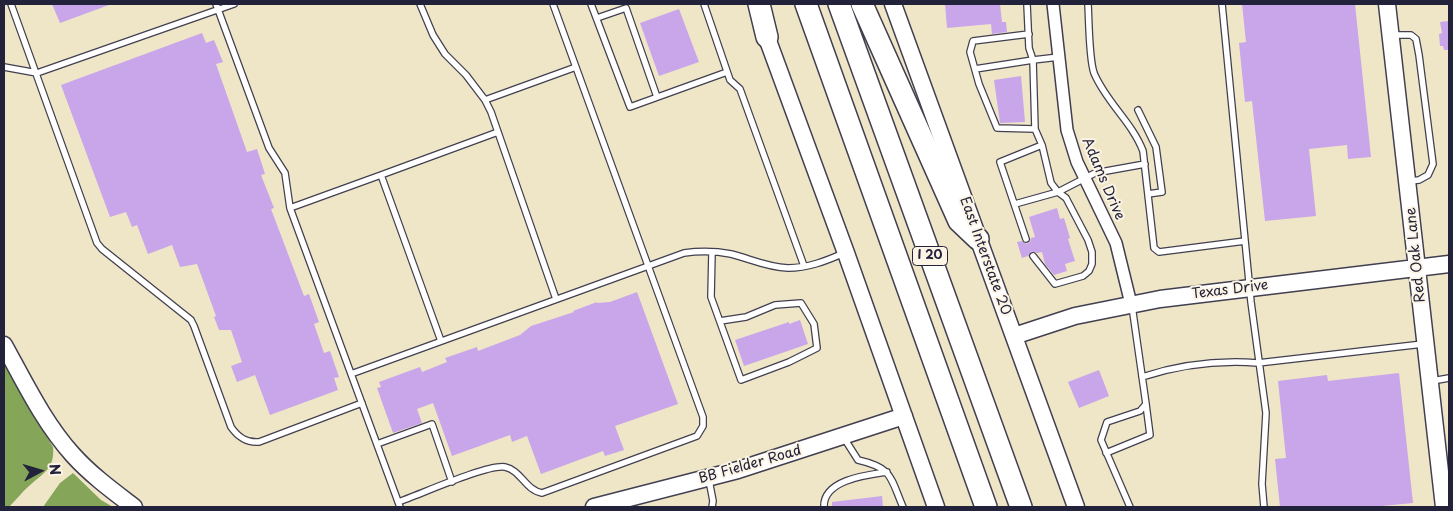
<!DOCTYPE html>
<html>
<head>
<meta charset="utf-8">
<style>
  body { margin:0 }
  #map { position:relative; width:1453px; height:511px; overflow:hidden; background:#efe6c8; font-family:"Playpen Sans",sans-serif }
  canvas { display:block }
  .frame { position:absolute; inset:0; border:5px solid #22223b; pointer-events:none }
  .north { position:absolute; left:15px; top:446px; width:50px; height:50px; -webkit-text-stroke:4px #fcf5e5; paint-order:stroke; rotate:84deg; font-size:14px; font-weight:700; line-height:20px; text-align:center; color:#22223b }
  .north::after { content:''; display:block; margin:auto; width:18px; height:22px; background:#22223b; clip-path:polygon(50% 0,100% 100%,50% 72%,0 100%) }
</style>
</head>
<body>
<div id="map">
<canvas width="1453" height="511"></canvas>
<div class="frame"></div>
<div class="north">N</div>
</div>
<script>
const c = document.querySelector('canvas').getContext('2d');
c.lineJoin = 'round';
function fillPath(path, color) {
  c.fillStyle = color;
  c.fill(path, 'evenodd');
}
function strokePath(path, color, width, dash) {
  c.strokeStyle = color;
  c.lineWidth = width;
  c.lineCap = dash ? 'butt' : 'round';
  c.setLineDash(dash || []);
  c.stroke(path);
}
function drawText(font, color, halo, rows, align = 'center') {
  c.font = font + ' "Playpen Sans",sans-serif';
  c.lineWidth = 4;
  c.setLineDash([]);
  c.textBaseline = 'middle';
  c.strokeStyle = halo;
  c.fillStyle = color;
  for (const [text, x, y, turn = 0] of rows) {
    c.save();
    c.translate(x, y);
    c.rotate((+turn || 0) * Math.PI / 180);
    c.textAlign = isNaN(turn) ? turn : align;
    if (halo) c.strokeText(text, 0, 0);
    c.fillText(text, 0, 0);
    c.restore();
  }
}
fillPath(new Path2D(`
  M4,364L53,447C55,469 43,473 29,486C22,492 16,500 9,507H4Z
  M73,473L101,500L113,507H43L60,483Z`), '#85a559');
fillPath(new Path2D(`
  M52,4H109V5L60,23Z
  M945,4H1000L1002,22H1006L1007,32L992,34L991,24L947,28Z
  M1242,4H1355L1371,157L1348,159L1347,145L1309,149L1316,216L1265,221L1252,101L1245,102L1239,43L1246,42Z
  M679,9L699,62L659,76L640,23Z
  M1449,21V50H1444L1443,46H1440L1439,34L1442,33L1440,22Z
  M202,33L206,43L214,40L223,62L216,64L247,152L257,149L265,174L261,175L274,208L271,209L304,296L309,294L319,322L314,324L324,353L330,351L339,377L334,378L338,390L270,415L255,375L237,382L231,366L242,362L231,330H219L214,317L216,316L197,264L180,267L172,245L148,254L137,225L132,227L126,212L110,217L61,85Z
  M1021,76L1025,122L1000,123L994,80Z
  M1057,208L1060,219L1064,218L1070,238L1068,239L1075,261L1065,264L1067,271L1054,275L1045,264L1042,252L1037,253L1032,251L1028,256L1022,258L1017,242L1022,241L1027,244L1030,242L1031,238L1035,237L1029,217Z
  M637,292L678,404L615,426L624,450L605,456L603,451L541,474L527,436L512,442L510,435L452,456L433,403L417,409L422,423L393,433L377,388L381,387L379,382L420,367L422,372L447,362L445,358L477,347L478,351L520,335L531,326L574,312L573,311L597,302V303L610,302Z
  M800,320L808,344L744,366L735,340L789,322V324Z
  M1099,370L1109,396L1079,408L1068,382Z
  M1399,373L1413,503L1372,507H1280L1275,459L1286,458L1278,381L1327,375L1328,381Z
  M882,496L883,507H832V502Z`), '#c9a5ea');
const lane = new Path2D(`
  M11,4L97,243L102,249L191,320L194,326L231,427C238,437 246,443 259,442L362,403
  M216,4L269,148L285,173L290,208L400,507
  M420,4L433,35L445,54L466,75L485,100L491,112L556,299
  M591,4L630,107L727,72
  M704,4L730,80L740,89L804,266
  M1027,4L1029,48L1033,60L1059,57
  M1088,4C1089,21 1089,59 1094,73C1106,102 1132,122 1143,151L1154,248L1159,252L1245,241
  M1222,4L1251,302L1266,413L1262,484L1264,507
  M597,18L626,8L657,97
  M1029,34L973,41L970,52L979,84L997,128L1035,129L1042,145L1051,183L1058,192L1066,198L1088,240L1092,252V264L1089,271L1083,276L1055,284L1033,256
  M1393,35H1411L1416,39L1419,55L1433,164L1428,175L1419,180L1410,181
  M4,67L37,73L234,4
  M975,69L1033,60L1035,129
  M485,100L576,67
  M1138,110L1156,147L1162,192L1148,194
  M1015,204L1058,192L1095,173L1145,164
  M290,208L381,175
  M1026,239L1000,162L1042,145
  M712,252L711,297L741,380L789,362L817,348L814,324L801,303L775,305L746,317L720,321
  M441,341L381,175L498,132
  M351,374L684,253C699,251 715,251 731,254C751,259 766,267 788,268C808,268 826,261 844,253
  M1142,377C1179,365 1219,360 1258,363L1423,344
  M1432,381L1449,378
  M844,438L858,460C893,468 890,477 903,507
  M377,444L432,424L452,482
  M1106,453L1150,435L1146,404
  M709,480L713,501L712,507
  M398,502C419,495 487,464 505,467C521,470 525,490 542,493L697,436L703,426V417L553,4
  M824,507C823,480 866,475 887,472
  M1130,507L1101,440L1107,422L1140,411L1146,404L1132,306`);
const street = new Path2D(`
  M1053,4L1067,130L1077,162L1116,243L1131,304`);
const secondary = new Path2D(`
  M893,4L1076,507
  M1387,4L1444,507
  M763,27L846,253L936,507
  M1014,336L1075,316L1160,299L1449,264
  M4,345C25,383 44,423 73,455C91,475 113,491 134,507
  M594,507L738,470L904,416`);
const highway = new Path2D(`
  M759,4L767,37
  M806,4L986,507
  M839,4L1021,507
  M862,4L959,221L978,239`);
strokePath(lane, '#413f50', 8);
strokePath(street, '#413f50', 14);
strokePath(secondary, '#413f50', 19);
strokePath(highway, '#413f50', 24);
strokePath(lane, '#fff', 5.5);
strokePath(street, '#fff', 11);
strokePath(secondary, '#fff', 16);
strokePath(highway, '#fff', 21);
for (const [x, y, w] of [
  [930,256,35]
]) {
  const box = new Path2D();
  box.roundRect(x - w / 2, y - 9.5, w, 19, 4);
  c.fillStyle = '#fcf5e5';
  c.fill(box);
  strokePath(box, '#22223b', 1);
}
drawText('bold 12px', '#22223b', null, [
  ["I 20",930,256]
]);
drawText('14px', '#22223b', '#fcf5e5', [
  ["Adams Drive",1103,179,67],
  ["Red Oak Lane",1416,255,-96],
  ["East Interstate 20",985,256,70],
  ["Texas Drive",1230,290,-7],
  ["BB Fielder Road",750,465,-16]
]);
</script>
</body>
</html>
